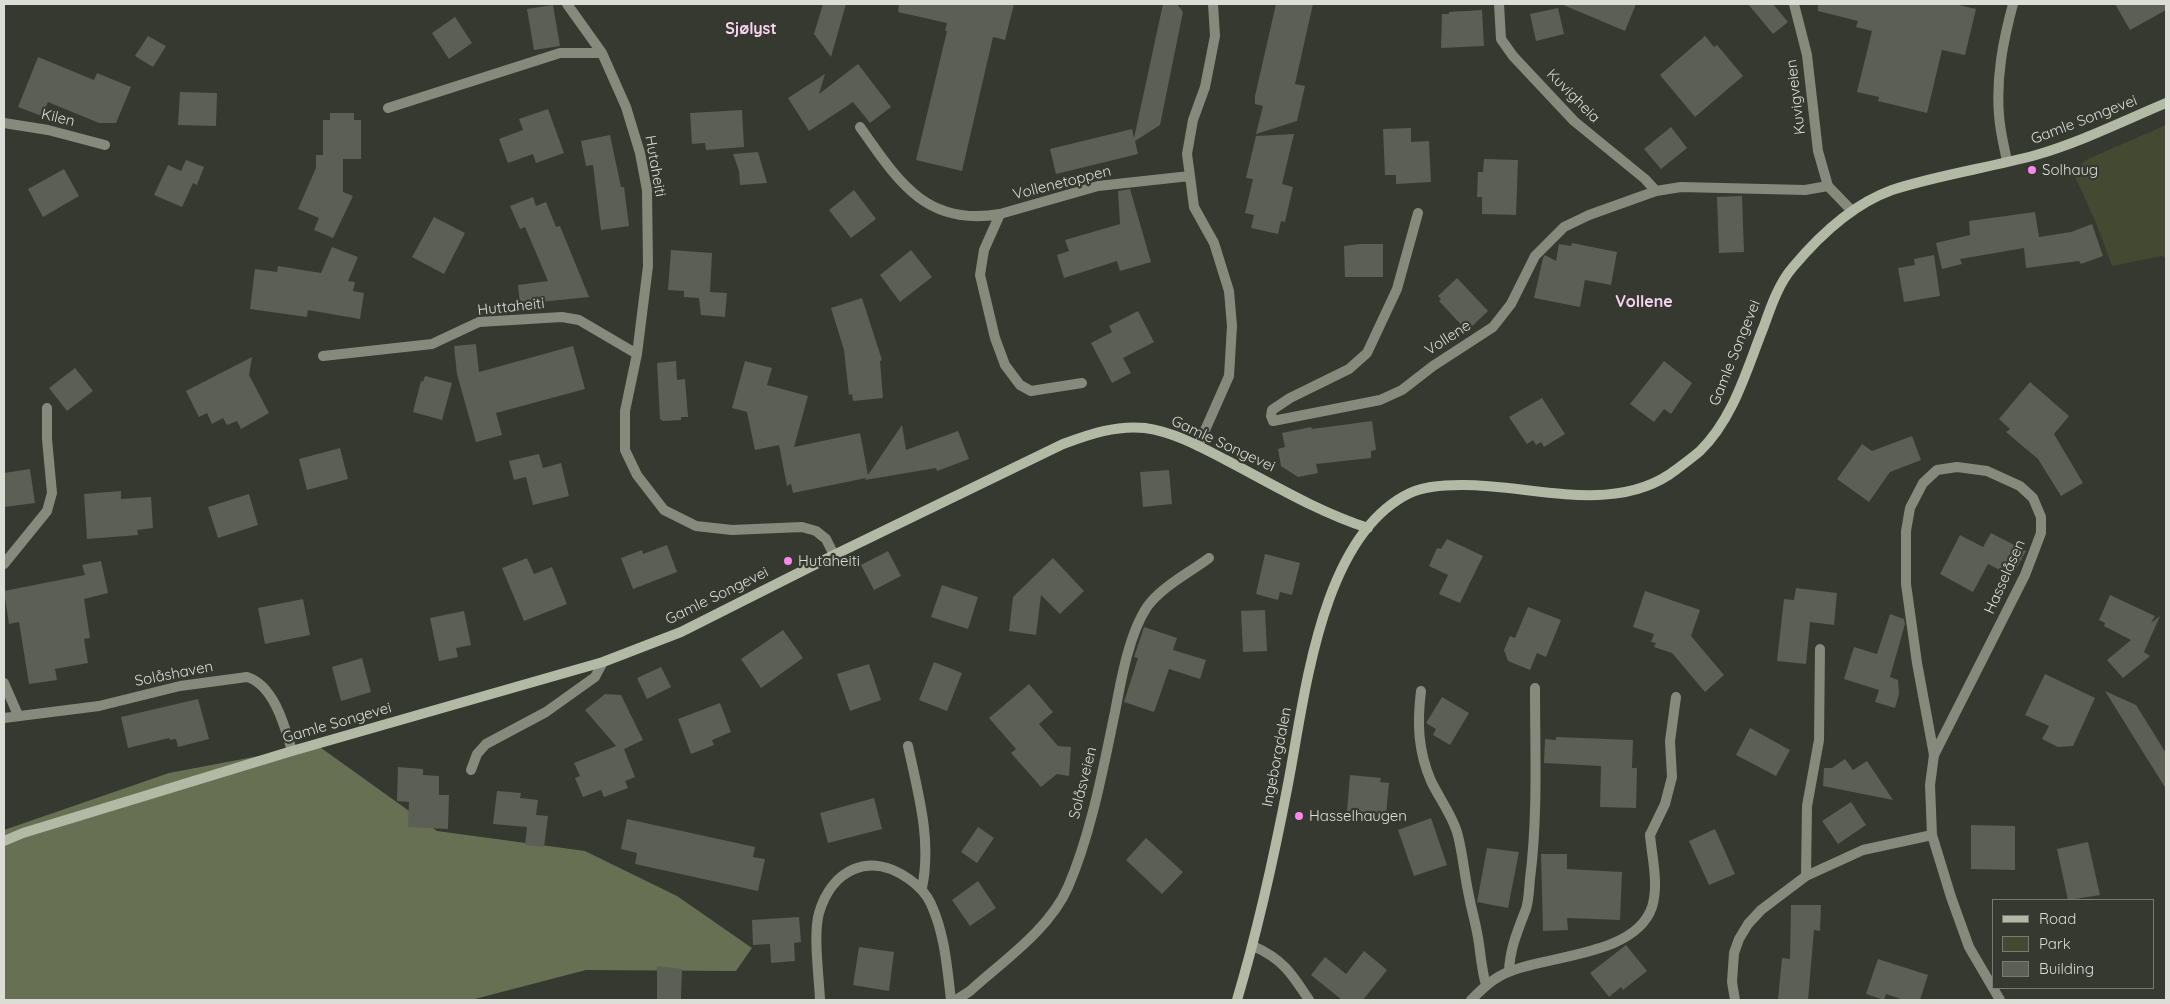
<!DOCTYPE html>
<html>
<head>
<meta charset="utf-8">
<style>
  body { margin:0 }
  #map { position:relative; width:2170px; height:1004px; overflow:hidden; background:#36392f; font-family:Quicksand,sans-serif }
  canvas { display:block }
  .frame { position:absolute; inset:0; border:5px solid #dbddd6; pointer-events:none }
  .legend { position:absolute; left:1992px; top:899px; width:162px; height:90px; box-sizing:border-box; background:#36392f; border:1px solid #787b72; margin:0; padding:6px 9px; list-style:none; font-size:15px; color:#dbddd6 }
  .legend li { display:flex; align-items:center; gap:10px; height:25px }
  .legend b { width:25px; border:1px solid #787b72 }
</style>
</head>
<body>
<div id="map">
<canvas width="2170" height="1004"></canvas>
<div class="frame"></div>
<ul class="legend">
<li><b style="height:6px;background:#b2b9a4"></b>Road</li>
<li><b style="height:14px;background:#434a31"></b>Park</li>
<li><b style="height:14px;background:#5b5f54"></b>Building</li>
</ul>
</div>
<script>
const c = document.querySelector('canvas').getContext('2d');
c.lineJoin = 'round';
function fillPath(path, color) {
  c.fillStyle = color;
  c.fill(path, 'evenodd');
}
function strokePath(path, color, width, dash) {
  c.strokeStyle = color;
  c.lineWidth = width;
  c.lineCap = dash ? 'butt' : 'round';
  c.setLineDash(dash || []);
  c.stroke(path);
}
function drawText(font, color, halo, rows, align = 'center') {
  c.font = font + ' Quicksand,sans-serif';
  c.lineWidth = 4.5;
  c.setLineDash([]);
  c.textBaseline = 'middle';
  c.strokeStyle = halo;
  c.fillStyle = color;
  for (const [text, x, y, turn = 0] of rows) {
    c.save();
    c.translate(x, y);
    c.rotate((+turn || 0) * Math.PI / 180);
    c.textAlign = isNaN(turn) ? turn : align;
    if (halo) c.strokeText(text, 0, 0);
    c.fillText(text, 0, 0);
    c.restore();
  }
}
fillPath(new Path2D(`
  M2166,125V258L2161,256L2112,266L2096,223L2072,170L2088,159Z`), '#434a31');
fillPath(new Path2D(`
  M317,745L437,831L585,851L677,896L752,948L736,971L586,970L471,1000H4V830L169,773Z`), '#677053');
fillPath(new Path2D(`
  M823,4H846L831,57L814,34Z
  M899,4H1014L1005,40L993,37L962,171L916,160L947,31H945L947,23L898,12Z
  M1163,4H1177L1183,12L1160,125L1135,141L1138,154L1056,174L1050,149L1132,129L1134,138Z
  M1276,4H1313L1295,84L1305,86L1297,121L1256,134L1263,106L1255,104V96Z
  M1561,4H1636L1625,31Z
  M1748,4H1773L1788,22L1773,34Z
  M1818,4H1954L1976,9L1965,55L1942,50L1927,113L1878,101L1879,97L1857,92L1872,31L1856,27L1858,21L1818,11Z
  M2115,4H2166V10L2130,30Z
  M553,5L560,46L534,50L527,9Z
  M1558,8L1564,34L1536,41L1530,14Z
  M1482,10L1484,46L1441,48L1442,14H1449V12Z
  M455,17L472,43L449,59L432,33Z
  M148,36L166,46L153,67L135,56Z
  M1705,36L1714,47L1717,45L1743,76L1695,117L1660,75Z
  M38,57L94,80L97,73L131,87L116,123H99L48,102L42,116L18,107Z
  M858,64L891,107L870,123L853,102L809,131L788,98L825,74L819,94Z
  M180,92L217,93L216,126L178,125Z
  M548,109L564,153L536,163L533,154L508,163L499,139L523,130L519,119Z
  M742,110L744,147L706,150L705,143L692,144L690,113Z
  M330,113H354V120H361V159H343V192L353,196L333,238L314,230L319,218L298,209L316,168V155H323V120H330Z
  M1671,127L1687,148L1661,169L1644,149Z
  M1411,128V142L1429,141L1431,182L1396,184V175H1385L1383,129Z
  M1294,134L1282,184L1293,187L1285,222L1281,221L1278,234L1251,228L1254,215L1245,213L1253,179L1246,178L1256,136Z
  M610,135L621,187H624L629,226L601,230L593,165L586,166L581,141Z
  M758,152L767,183L740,185L739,171L733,154Z
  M1484,159L1518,160L1516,215L1482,214V197H1477L1478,172H1483Z
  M186,160L204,167L197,185L193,183L182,207L154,195L168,165L181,171Z
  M64,169L79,196L43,217L28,189Z
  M1130,189L1151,262L1120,271L1117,261L1064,278L1057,255L1069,251L1065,240L1120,224L1118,191Z
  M854,190L876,219L851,238L829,210Z
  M1742,196L1744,252L1719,253L1717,197Z
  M533,197L536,206L546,202L556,227L560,226L589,297L520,304L518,285L548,281L525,227L520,229L510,206Z
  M2035,212L2039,237L2071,232L2092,224L2103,256L2081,264L2079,261L2026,268L2024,248L1960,259L1962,264L1942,269L1936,243L1970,235L1969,221Z
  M434,217L465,233L444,274L412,257Z
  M1572,243L1617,252L1611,285L1585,280L1580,307L1534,298L1543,258L1545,255L1556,261L1559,244L1571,246Z
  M1360,244H1383V277H1345L1344,246Z
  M332,247L358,257L348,281L355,282L353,291L364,293L360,319L308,310L307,317L250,309L255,269L277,272L278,266L321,273Z
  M671,250L712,253L710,292L727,293L725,317L701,315L699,298L684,297V291L668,290Z
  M911,250L932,277L900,302L880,275Z
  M1934,255L1940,296L1904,302L1898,268L1915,265L1914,259Z
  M1457,278L1488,311L1467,331L1439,301L1441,299L1438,296Z
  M862,298L882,360L880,361L883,398L853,401L852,394L849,395L844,350L831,308Z
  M1138,311L1154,342L1123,358L1131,373L1112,383L1091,343L1112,332L1109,326Z
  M476,344L479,372L573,346L585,389L496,413L502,435L476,442L457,374L454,346Z
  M252,357L249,375L269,413L241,429L237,421L227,425L223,418L212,424L207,413L199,417L186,391Z
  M676,361L677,380L685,379L688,417H681V420L663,421L660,419L657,363Z
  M745,361L772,368L767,385L808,396L794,447L860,433L868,475L902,425L906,450L958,431L969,459L937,471L936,468L865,480L866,478L793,493L791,484L787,486L779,445L755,450L747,412L732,408Z
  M1664,361L1692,383L1671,414L1664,409L1654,422L1630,404Z
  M75,368L93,391L67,411L49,388Z
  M425,376L452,383L442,420L413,412L421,381L423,382Z
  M2030,382L2069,416L2054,434L2083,483L2061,496L2038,459L2006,432L2010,429L1999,419Z
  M1542,398L1565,434L1544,447L1541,442L1536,445L1533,440L1527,444L1509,417Z
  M1372,421L1376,450L1371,451V458L1316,464L1318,473L1298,477L1281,466L1278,449L1285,447L1282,433L1311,427L1312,429Z
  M1912,436L1921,460L1890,472L1869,502L1837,479L1862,444L1872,451Z
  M340,448L348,479L307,490L299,459Z
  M539,454L543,468L561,463L569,496L533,505L526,477L514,480L509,461Z
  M30,469L35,503L4,507V473Z
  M1169,470L1172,504L1143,507L1140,472Z
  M121,491V499L151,497L153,528L137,530L138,535L87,539L84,494Z
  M249,494L258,525L218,538L208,507Z
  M1991,533L2026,551L2012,576L1988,564L1973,592L1940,574L1960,535L1983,547Z
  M1447,539L1483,556L1460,603L1439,594L1448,575L1429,566L1437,548L1441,549Z
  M667,545L677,572L633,589L621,558L642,550L643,554Z
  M888,551L901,576L874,590L861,565Z
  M1265,554L1300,563L1292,595L1280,592L1278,600L1256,594Z
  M527,558L534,574L552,567L567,604L524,621L502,568Z
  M1053,558L1084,591L1060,614L1041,595L1036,635L1009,631L1013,597Z
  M101,561L108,593L84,599L90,638L84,639L88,663L55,669L57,680L29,684L19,622L9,624L4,591L85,575L82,565Z
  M942,585L978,597L968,629L931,617Z
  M1796,588L1837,593L1834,625L1810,622L1806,664L1777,661L1784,599L1794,600Z
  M1645,591L1700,610L1691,636L1724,675L1705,692L1672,653L1654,647L1656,643L1651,642L1654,634L1633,627Z
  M2110,595L2155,616L2151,623L2160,616L2144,652L2150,656L2123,678L2107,660L2131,640L2104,626L2105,623L2099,620Z
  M303,599L310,635L265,644L258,608Z
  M1528,607L1561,620L1546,657L1537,653L1530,670L1508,661L1504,650L1510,636L1515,638Z
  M1265,610L1267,651L1243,652L1241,611Z
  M464,611L471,645L456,648L458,657L439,661L430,618Z
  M1890,614L1904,619L1905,624L1890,677L1898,680L1899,694L1895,708L1875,702L1879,690L1844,679L1854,647L1877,654Z
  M1144,627L1177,638L1173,650L1206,660L1200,679L1169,669L1154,712L1124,702L1138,658L1134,657Z
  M783,630L803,658L761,688L741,659Z
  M362,658L371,692L341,701L332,667Z
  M934,662L962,673L947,711L919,700Z
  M869,664L881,700L850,711L837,674Z
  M661,667L671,687L647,699L637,678Z
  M2045,674L2095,698L2073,746L2058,747L2042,739L2049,726L2025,715Z
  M1029,684L1053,712L1039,724L1058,746L1071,747L1069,776L1057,774L1041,787L1011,753L1016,749L989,718Z
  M2105,691L2136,705L2166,753V789Z
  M605,694L621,695L643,740L624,749L635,777L625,781L628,788L604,797L601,790L583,797L575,778L580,776L574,763L616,746L585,710Z
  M1442,697L1469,713L1450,745L1433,735L1436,729L1426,723Z
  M198,699L209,739L178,747L176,739L170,740L169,738L128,748L121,717Z
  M720,703L731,732L712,740L714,745L691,754L678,719Z
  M1750,728L1790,750L1776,776L1736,755Z
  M1556,737L1633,740L1632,768H1637L1636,808L1600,807L1601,766L1544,763L1545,739L1556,740Z
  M1845,759L1853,770L1867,761L1893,800L1823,786L1824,768H1832Z
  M398,767L423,769V775L439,776V795H449L448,829L408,827L409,802L397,801Z
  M1350,775L1381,778L1380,782L1389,783L1386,814L1347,811Z
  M497,791L521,793L520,798L538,800L536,815L548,816L544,847L525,845L527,827L493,824Z
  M874,798L882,829L828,843L820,813Z
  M1851,802L1866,825L1838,844L1822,821Z
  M1431,818L1447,865L1414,876L1398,830Z
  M627,819L755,847L753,857L765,859L758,891L635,864L637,853L621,849Z
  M1971,825L2015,826V870L1971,869Z
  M978,827L994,838L977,863L961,852Z
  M1715,829L1735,874L1709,885L1689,841Z
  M1146,838L1183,872L1162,894L1126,860Z
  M2088,842L2100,895L2068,900L2057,849Z
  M1487,848L1519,852L1508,908L1477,902Z
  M1541,854H1567V869L1622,872L1620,920L1567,918L1568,930L1543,931Z
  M978,881L996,908L970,926L952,900Z
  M1791,905H1821L1820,931L1814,930L1808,1000L1778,999L1782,958L1790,959Z
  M799,917L801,942L794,943L795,961L771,963L770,944L753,945L752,920Z
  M1626,945L1647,971L1623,990L1621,987L1609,997L1590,973Z
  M859,947L894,952L889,991L853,985Z
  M1364,951L1387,970L1363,1000H1342L1311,975L1325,957L1346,974Z
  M1878,959L1928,975L1920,1000H1904L1886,994L1884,1000L1866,994Z
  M657,966L682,969L681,999H657Z`), '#5b5f54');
strokePath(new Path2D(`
  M1421,691C1417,723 1418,751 1431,781C1439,798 1451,813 1457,832C1463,853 1464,874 1469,896C1472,912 1477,928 1479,944C1481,958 1482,971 1486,985
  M471,770L477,754L486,744L546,712L595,677L603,662
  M1650,835L1665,804L1672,777L1670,741L1676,697
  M1509,971C1510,948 1518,930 1526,909C1529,900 1529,888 1530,879C1538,816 1535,752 1535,688`), '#868a7d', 10);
strokePath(new Path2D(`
  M567,4L602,53L626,107L640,153L647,190L648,266L637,354L625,411V450L637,475L664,510L696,526L732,530L802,527L816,531L826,539L834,555
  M1499,4L1501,39L1513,56L1574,121L1645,179L1656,191
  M1794,4L1807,55L1818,151L1828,186
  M388,108L560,53H602
  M4,123L48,130L105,145
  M860,127C898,181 926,227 1000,214
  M2007,161C2004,146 2000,131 1999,115C1996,77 2003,41 2013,4
  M1190,176L1187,154L1193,120L1205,87L1215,36L1213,4
  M1418,213L1397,289L1367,353L1349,369L1290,398L1272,410L1271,416L1273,421L1380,400L1402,390L1433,366L1493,327L1511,304L1535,256L1564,227L1589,215L1656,191L1681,187L1805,190L1828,186L1852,211
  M323,356L432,344L479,322L562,317L579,320L637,354
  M1082,383L1031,391L1020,385L1005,365L995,338L980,275L984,250L1000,214L1098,186L1190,176L1194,207L1214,243L1229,291L1232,326L1229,376L1198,446
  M4,564L47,511L52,493L47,439V408
  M4,683L18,715
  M4,718L99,706L180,686L247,677C274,685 285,727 292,751
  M908,746C918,793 932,840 922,888
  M1934,755L2025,575L2041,533V517L2033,498L2020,486L1987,471L1957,467L1937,470L1923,483L1910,508L1906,531V584L1917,663L1934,755L1930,785L1932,835L1951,897L1969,947L2000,1000
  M1806,876L1807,806L1819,740L1820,649
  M1253,946C1283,959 1292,974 1309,1000
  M820,1000C819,976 813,935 819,913C832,869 870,851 909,879C919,886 926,893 931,904C945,935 947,967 951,1000
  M956,1000L970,991C1003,961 1050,929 1068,887C1091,834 1103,769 1115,712C1121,680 1129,634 1147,607C1161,587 1189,573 1209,558
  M1471,1000C1483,988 1494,977 1511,971C1551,955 1636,955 1652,907C1659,885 1652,857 1650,835
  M1735,1000L1732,982L1734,953L1739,939L1748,924L1761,910L1806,876L1863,850L1932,835`), '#868a7d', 10);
strokePath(new Path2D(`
  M4,841L23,833L292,751L603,662L681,632L834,555L1063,444C1090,434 1116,425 1145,428C1174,432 1201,447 1226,460C1272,484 1318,512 1368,528
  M1237,1000C1258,929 1274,857 1288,784C1305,697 1320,536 1410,493C1425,486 1444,485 1461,485C1531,484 1616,517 1677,469C1685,463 1693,457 1700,451C1734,418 1747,368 1764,326C1771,306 1779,283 1793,267C1819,236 1853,204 1892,190C1938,175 1988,168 2036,155C2081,142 2123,121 2166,103`), '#b2b9a4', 10);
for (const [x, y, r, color] of [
  [2032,170,5,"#f888ea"],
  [788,561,5,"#f888ea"],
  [1299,816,5,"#f888ea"]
]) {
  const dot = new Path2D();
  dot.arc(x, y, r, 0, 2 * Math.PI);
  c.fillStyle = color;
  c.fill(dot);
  strokePath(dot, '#36392f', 2);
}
drawText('15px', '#dbddd6', '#36392f', [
  ["Kuvigheia",1573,96,45],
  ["Kuvigveien",1796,97,-97],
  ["Kilen",58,118,13],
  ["Gamle Songevei",2084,120,-21],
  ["Hutaheiti",655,166,80],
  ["Vollenetoppen",1062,183,-14],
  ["Huttaheiti",511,307,-6],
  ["Vollene",1448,338,-33],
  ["Gamle Songevei",1735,353,-68],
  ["Gamle Songevei",1223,444,25],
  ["Hasselåsen",2005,577,-66],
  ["Gamle Songevei",717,596,-26],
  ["Solåshaven",174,674,-11],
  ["Gamle Songevei",337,723,-16],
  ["Ingeborgdalen",1277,757,-79],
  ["Solåsveien",1083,783,-76]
]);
drawText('15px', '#dbddd6', '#36392f', [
  ["Solhaug",2042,170],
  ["Hutaheiti",798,561],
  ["Hasselhaugen",1309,816]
], 'left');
drawText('bold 16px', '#f9d2f2', '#36392f', [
  ["Sjølyst",751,29],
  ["Vollene",1644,302]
]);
</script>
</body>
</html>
